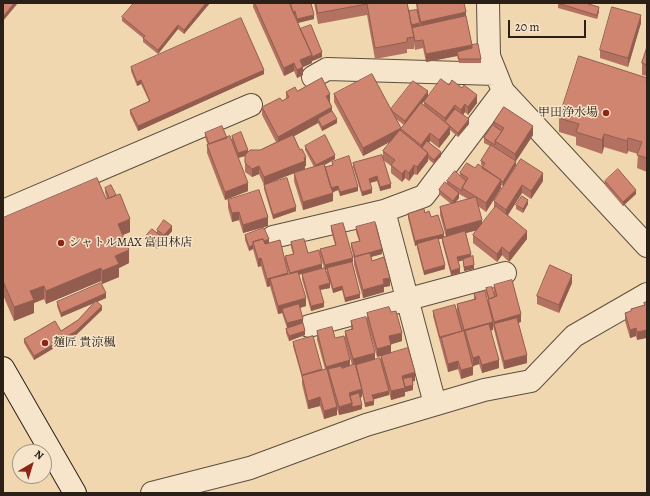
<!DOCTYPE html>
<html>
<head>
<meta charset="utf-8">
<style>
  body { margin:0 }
  #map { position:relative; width:650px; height:496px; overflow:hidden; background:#f1d7af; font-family:Alegreya,serif }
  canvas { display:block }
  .frame { position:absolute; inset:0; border:4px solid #2b2017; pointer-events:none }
  .north { position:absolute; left:12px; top:444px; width:40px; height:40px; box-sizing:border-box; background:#f6e5cb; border:1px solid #a59683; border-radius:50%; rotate:38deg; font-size:11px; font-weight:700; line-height:16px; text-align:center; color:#2b2017 }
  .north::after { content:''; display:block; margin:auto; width:14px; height:18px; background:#8f2418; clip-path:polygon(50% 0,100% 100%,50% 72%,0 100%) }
  .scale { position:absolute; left:508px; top:20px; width:78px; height:18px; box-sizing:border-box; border:2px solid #2b2017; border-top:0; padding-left:5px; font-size:12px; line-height:14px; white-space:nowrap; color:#2b2017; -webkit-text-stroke:3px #f6e5cb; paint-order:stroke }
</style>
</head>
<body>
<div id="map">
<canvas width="650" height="496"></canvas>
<div class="frame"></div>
<div class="north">N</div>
<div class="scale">20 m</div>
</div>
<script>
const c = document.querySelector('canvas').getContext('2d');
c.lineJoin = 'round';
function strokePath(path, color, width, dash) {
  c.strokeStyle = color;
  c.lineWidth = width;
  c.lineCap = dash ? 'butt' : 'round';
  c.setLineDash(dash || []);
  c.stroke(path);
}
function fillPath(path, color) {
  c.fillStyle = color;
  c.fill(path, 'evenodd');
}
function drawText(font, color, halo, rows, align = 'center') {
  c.font = font + ' Alegreya,"Noto Serif JP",serif';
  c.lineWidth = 3;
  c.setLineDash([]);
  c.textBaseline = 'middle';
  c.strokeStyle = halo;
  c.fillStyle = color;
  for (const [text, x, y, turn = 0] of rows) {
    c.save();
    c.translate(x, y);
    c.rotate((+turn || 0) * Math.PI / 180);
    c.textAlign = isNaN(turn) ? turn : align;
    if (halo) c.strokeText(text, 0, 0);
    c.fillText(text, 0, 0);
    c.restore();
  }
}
const street = new Path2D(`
  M488,3L489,56L503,91L647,246
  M313,77L327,69L496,74
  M3,211L251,105
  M384,211L435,404
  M273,237L384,211L424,196L503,91
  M309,326L505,273
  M152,493L250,468L366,425L484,390L531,381L574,336L647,294`);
const secondary = new Path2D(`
  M3,368L75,493`);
strokePath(street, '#5c4e3d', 24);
strokePath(secondary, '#2b2017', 24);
strokePath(street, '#f6e5cb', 22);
strokePath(secondary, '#f6e5cb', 22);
fillPath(new Path2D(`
  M210,3L184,34L178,29L158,54L143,42V38L122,21V17Z
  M253,3H289L292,10L290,3H311L314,19L298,23L300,29L322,57L312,61V63L303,67V75L297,78L294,71L284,76L253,7Z
  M314,3H407L409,11L417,10L416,3H464L466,19L472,45L481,59V63H459L457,56L426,62L423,48L415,50L414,43V49H407V53L375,59L367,15L318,24Z
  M558,3L599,11L597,19L558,8Z
  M641,23L628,67L600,58V50Z
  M647,47V76L642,75V63Z
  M131,67L264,74L138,131L130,114V110L149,101L141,84L137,86L131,71Z
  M647,78V172L637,168L638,154L628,151L627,154L604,147L602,154L576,145V137L559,132V118Z
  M449,85L477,103L468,115L465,112L463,115L469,124L458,137L450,130V134L439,148L430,141L429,143L441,156L434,164L428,159V161L417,175L414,174L409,181L405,178L402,182L391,173V166L383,160V151L392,141L363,156L334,102V94L391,109L428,96L422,104L424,105V102ZM396,119L404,125L401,129Z
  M297,91L330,102L332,111L337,123L322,131L318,123L294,136L306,166H305V169L300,171L314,167L305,150V146L335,159L324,165L325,168L332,165V162L358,191L340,196L338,190L333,192V201L303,210L294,181V173L269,183L296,211L273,219L264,189V185L259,174L252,177L245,172V156L238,158L248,191L225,200L207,153V145H208L205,137V133L227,138L232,140V136L248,152L260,150L276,142L262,115V107L282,101L286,99V92Z
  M504,107L533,135L516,161V165L503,186L501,185V188L486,212L478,206L482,224L494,209V201L521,159L543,181L531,199L522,193L508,215L527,239L509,262L502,255L497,262L473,243V235L477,230L466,233L474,269L464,271L463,260L458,261L460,273L451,275L442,242V239H438L445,269L424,275L417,248V245L415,246L408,218V214L425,213L431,217L444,237H446L440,215V207L451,204L439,194V190L447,184V181L460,175V173L475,168H482L483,166L481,165V161L490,146L484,143V138ZM459,194L468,199L455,203L459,198Z
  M382,155L391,188L380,191L377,181L370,183L372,193L362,196L353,167V163Z
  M605,181L636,194L623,206L605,185Z
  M105,188L130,232L123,235L129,263L119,268V277L102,284L101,281L46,304L44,299L34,303V313L14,321L3,295V218L106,199H107L105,192Z
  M228,200L268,226L243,233L239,220L232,222L228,208Z
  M528,204L523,213L516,209V205Z
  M331,226L353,262H352L360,298L345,302L342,290L333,293L327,273V269L326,270L330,288L320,290L324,307L311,311L302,279V274L324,268L320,253V249L335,245L331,230Z
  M356,227L382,254L371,257L372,261L390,286L384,287V292L363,298L354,265V258L351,247V243L359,241L356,232Z
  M157,230L172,231L164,240L162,238V242L157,249L146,240V236L157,233Z
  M245,235L269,243L288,274H289L285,260V256L293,254L291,247V242L308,253L322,268L299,275L306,306L300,308L305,335L289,341L286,333V329L295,326L287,328L282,313L278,314L270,286L267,287L261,266L258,267L253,249L249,251L245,240Z
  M572,283L559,313L537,304V296Z
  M494,285L521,322L518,323L527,363L504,369L493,326V330H490L499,368L482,373L479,364L473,366V375L461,379L458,369L448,372L433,316V311L457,312V304L474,299V294L488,303V299L486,293V288L494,293Z
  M106,298L97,302L102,310L76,335L34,360L24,343V339L61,331L78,320L96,302L61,317L57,306V302Z
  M647,302L637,340L636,336L630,338L625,321V313L631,311V309L644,305V303Z
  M391,312L402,341L391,344V353L415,381H412L413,390L405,392V396L391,400L386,382L389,395L373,399L374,405L365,407L362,392V397L360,398L362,409L339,415L337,409V415L324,419L320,406L308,409L302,384V378L293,346V342L322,370L325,369L317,340V331L335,338L350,366L352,365L345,339V331L351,329V321L375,360L381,363V356L377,357L367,321V313Z`), '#b37261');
fillPath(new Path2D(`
  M14,3H18L3,21V17Z
  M206,3H210L184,34V30Z
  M599,7V11L597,19V15Z
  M295,11V16H293V12Z
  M466,12V20L421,30V22Z
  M314,15V19L297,23V19Z
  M641,15V23L628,67V58Z
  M420,23V28L411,30V25Z
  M178,25V29L158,54V50Z
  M472,45V53L457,52V56L426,62V54Z
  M322,52V57L312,61V63L303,67V75L297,78V70L300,60L312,55Z
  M294,63V71L284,76V68Z
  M264,70V74L138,131V126Z
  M141,80V84L137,86V82Z
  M428,91V96L405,125V121Z
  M330,94V102L326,104V96Z
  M477,95V103L468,115V107Z
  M465,104V112L461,118V110Z
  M455,105V113L445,122V118Z
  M332,107V115L318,119V123L278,145V137Z
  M337,119V123L322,131V127Z
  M469,119V124L458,137V133Z
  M450,126V134L439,148V140Z
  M533,126V135L516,161V165L503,186V182L515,162V154Z
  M401,128V136L363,156V148Z
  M430,133V141L421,153V145Z
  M604,134V147L602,154V140Z
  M628,138V151L627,154V141Z
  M248,150V155L238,158V153Z
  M441,152V156L434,164V160Z
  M428,153V161L417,175V167Z
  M335,155V159L316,170V165Z
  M306,157V166H305V169L264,185V177Z
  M414,165V174L409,181V173Z
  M259,166V174L252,177V169Z
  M405,170V178L402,182V174Z
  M543,173V181L531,199V191Z
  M377,176V181L369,183V179Z
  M501,180V188L486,212V203Z
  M248,183V191L225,200V192Z
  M391,184V188L380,191V187Z
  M522,185V193L506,218V210Z
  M338,186V190L331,193V188Z
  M358,187V191L340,196V192Z
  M372,189V193L362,196V192Z
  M636,190V194L623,206V202Z
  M333,193V201L303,210V202Z
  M459,193V198L453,205V201Z
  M528,200V204L523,213V209Z
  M296,207V211L273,219V215Z
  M239,212V220L232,222V213Z
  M268,217V226L243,233V225Z
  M130,219V232L118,237V224Z
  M482,220V229L446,238V230Z
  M172,226V231L164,240V235Z
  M527,231V239L509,262V253Z
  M444,234V238L417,245V244V245L415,246V241Z
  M162,237V242L157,249V244Z
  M269,239V243L255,249L254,245Z
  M253,245V249L249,251V247Z
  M502,247V255L497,262V254Z
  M382,249V254L355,261V257Z
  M129,250V263L119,268V277L102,284V271L115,256Z
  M471,254V258L457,262V257Z
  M261,258V266L258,267V259Z
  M353,258V262L325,270V265Z
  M322,264V268L290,277V273Z
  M445,265V269L424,275V271Z
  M474,265V269L464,271V267Z
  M101,268V281L46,304V291Z
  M460,268V273L451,275V271Z
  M288,273V281L270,279V286L267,287V279Z
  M572,275V283L559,313V305Z
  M390,278V286L384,287V292L363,298V290L383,279Z
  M330,283V288L319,290V286Z
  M44,286V299L34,303V313L14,321V307L30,291Z
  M342,286V290L333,293V289Z
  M106,293V298L61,317V313Z
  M360,294V298L345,302V298Z
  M306,298V306L283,313L282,309V313L278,314V306Z
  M324,303V307L311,311V306Z
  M102,306V310L76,335L34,360V356Z
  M521,314V322L495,330L494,324V330V322Z
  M303,319V324L287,328V323Z
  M493,322V330L467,337L465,331V337L464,338V330Z
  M636,328V336L630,338V330Z
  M647,330V338L637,340V332Z
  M305,331V335L289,341V336Z
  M402,333V341L389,345V336Z
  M391,345V353L377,357V349Z
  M375,353V361L353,367V359Z
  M527,355V363L504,369V361Z
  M479,356V364L473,366V358Z
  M350,360V369H328V375H326V367Z
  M499,360V368L482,373V365Z
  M458,361V369L448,372V364Z
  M473,367V375L461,379V370Z
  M415,372V381L403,384L402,376Z
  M413,385V390L405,392V396L391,400V391Z
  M362,389V397L350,400L349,393Z
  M389,391V395L372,400V395Z
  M320,397V406L308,409V401Z
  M374,401V405L365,407V403Z
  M352,403V412L339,415V407Z
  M362,405V409L352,412V407Z
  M337,407V415L324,419V411Z`), '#925d4f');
const building = new Path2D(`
  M3,3H14L3,17Z
  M134,3H206L184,30L178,25L158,50L143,38L145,36L122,17Z
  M255,3H289L312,55L300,60L303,67L297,70L294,63L284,68Z
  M291,3H311L314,15L297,19L295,11L293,12Z
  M316,3H407L414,37L407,38V42L375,48L367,4L318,13Z
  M417,3H464L466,12L421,22Z
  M558,3H585L599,7L597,15Z
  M612,7L641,15L628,58L600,50Z
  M417,10L420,23L411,25L409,11Z
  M466,16L472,45L426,54L423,40L415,41L412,28Z
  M241,18L264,70L138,126L130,110L150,101L141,80L137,82L131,67Z
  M311,25L322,52L312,57V55L300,29Z
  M478,44L481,59H459L457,52L472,48V45Z
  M647,47V65L642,63Z
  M579,56L647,78L646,82H647V158L637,155L642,142L628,138L627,141L604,134L602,140L576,132L579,124L559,118Z
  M372,74L401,128L363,148L334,94Z
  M322,78L330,94L326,96L332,107L278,137L262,107L280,98L282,101L289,97L286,92L295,87L297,91Z
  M441,79L449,85L452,80L462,88L464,85L477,95L468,107L465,104L461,110L455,105L445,118L424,102Z
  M413,81L428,91L405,121L392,111L391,109Z
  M421,103L450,126L439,140L430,133L421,145L401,129Z
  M504,107L533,126L515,154L495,141L504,128L494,122Z
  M455,109L469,119L458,133L445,122Z
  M332,111L337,119L322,127L318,119Z
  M494,123V126L502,131L495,141V145L484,138Z
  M222,126L227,138L209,144L205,133Z
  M400,130L428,153L417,167L414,165L409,173L405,170L402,174L391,165L395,160L383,151Z
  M241,132L248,150L238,153L232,136Z
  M293,135L300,150L302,149L306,157L304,158L305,161L264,177L259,166L252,169L245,163V155L250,150H260Z
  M325,135L335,155L316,165L305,146Z
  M230,136L248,183L225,192L207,145Z
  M427,141L441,152L434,160L428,155V153L422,148Z
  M491,145L516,161L503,182L501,181V180L482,168L485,163L481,161Z
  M382,155L391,184L380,187L377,176L369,179L372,189L362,192L353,163Z
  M349,156L358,187L340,192L338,186L331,188L325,167L333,165L332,162Z
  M521,159L543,173L531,191L522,185L506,210L494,201Z
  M467,163L475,168L478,164L501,180L486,203L462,188L468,178L460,173Z
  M324,164L333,193L303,202L294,173Z
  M618,169L636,190L623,202L605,181Z
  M455,171L466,181L462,188V191L447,181Z
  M97,178L106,199L120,194L130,219L118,224L129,250L115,256L119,264L102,271L101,268L46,291L44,286L30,291L34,300L14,307L3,281V218Z
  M287,178L296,207L273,215L264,185Z
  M445,182L459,193L453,201L439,190Z
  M111,185L116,195L109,198L105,188Z
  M259,190L268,217L243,225L239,212L232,213L228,200Z
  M522,196L528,200L523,209L516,205Z
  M476,197L482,220L446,230L440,207Z
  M496,206L527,231L509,253L502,247L497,254L473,235Z
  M424,209L425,213L429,211L431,217L438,215L444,234L415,241L408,214Z
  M164,220L172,226L164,235L157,230Z
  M375,222L382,249L355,257L351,243L360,241L356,227Z
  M343,223L353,258L325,265L320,249L336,245L331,226Z
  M264,228L269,239L264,241L263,239L253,242V245L249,247L245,235Z
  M152,229L162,237L157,244L146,236Z
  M465,231L471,254L457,257L460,268L451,271L442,238Z
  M438,238L445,265L424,271L417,244Z
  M263,239L265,244L280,240L288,273L267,279L261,258L258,259L253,242Z
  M304,239L308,253L319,250L322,264L290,273L285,256L294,254L291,242Z
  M370,253L372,261L384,257L390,278L383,279L384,284L363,290L354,257Z
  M473,256L474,265L464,267L463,259Z
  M352,262L360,294L345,298L342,286L333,289L327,268Z
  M550,265L572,275L559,305L537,296Z
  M325,268L330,283L319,286L324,303L311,306L302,274Z
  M298,272L306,298L278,306L270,279Z
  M512,280L521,314L494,322L488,299L497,296L494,285Z
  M101,283L106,293L61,313L57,302Z
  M492,287L495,297L489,299L486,288Z
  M485,291L493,322L464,330L457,304L476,299L474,294Z
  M96,301L102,306L76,331L34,356L24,339L55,321L61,331L78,320Z
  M647,302V330L637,332L636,328L630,330L625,313L631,311V309L645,305L644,303Z
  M299,304L303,319L287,323L282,309Z
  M455,305L462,331L440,338L433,311Z
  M389,307L391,312L396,311L402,333L389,336L391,345L377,349L367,313Z
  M366,317L375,353L353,359L345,331L353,329L351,321Z
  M517,318L527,355L504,361L494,324Z
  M303,323L305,331L289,336L286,329Z
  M489,324L499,360L482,365L479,356L473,358L465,331Z
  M332,327L335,338L344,336L350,360L326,367L317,331Z
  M464,331L473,367L461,370L458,361L448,364L441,337Z
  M313,336L322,369L302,375L293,342Z
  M408,348L415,372L402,376L405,388L391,391L381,356Z
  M380,358L389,391L372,395L374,401L365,403L356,365Z
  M355,364L362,389L349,393L352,403L339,407L328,369L341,366L342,368Z
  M327,369L337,407L324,411L320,397L308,401L302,376Z
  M412,377L413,385L405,387L403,379Z
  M359,393L362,405L352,407V403L350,396Z`);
fillPath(building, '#d08571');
strokePath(building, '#925d4f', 1);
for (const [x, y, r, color] of [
  [606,113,4,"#8f2418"],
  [61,243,4,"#8f2418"],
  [45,343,4,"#8f2418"]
]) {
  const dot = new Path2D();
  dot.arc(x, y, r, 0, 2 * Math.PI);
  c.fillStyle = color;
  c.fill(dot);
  strokePath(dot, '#f6e5cb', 1.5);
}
drawText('12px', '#2b2017', '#f6e5cb', [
  ["甲田浄水場",598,113,"right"],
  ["シャトルMAX 富田林店",69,243],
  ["麺匠 貴涼楓",53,343]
], 'left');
</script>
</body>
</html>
